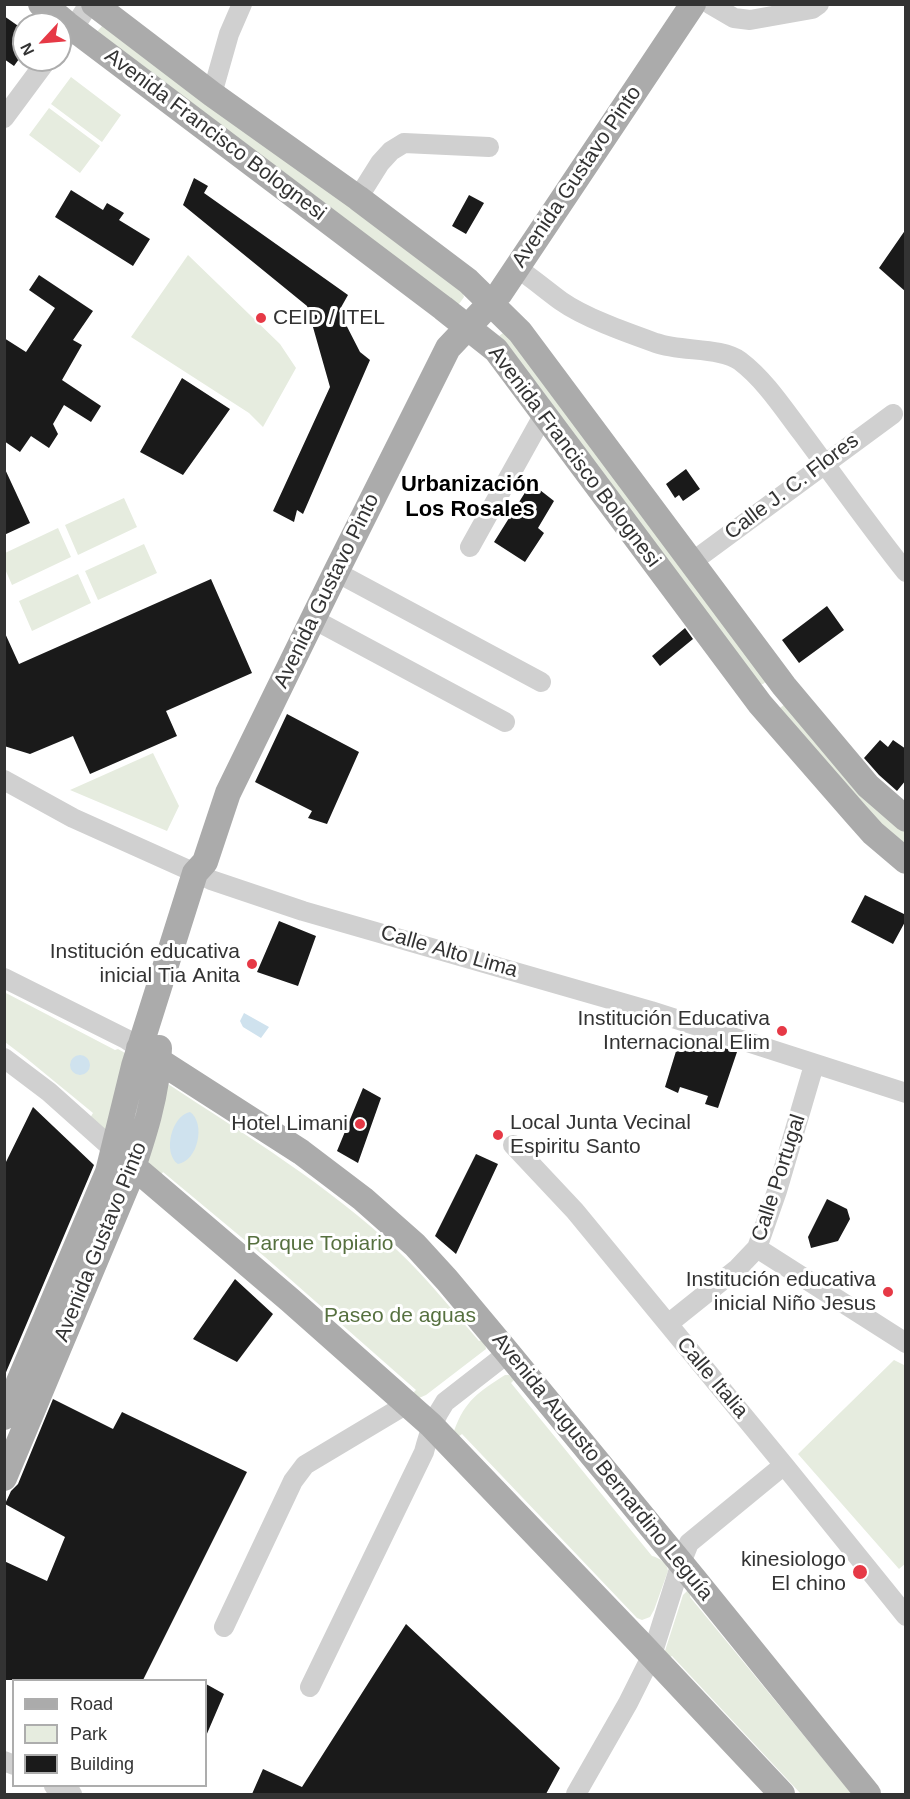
<!DOCTYPE html>
<html>
<head>
<meta charset="utf-8">
<style>
  body { margin:0 }
  #map { position:relative; width:910px; height:1799px; overflow:hidden; background:#fff; font-family:Arial,sans-serif }
  canvas { display:block }
  .frame { position:absolute; inset:0; border:6px solid #333; pointer-events:none }
  .legend { position:absolute; left:12px; top:1679px; width:195px; height:108px; box-sizing:border-box; background:#fff; border:2px solid #adadad; margin:0; padding:8px 10px; list-style:none; font-size:18px; color:#333 }
  .legend li { display:flex; align-items:center; gap:12px; height:30px }
  .legend b { width:30px; border:2px solid #adadad }
  .north { position:absolute; left:12px; top:12px; width:60px; height:60px; box-sizing:border-box; background:#fff; border:2px solid #adadad; border-radius:50%; rotate:244deg; font-size:16px; font-weight:700; line-height:24px; text-align:center; color:#333 }
  .north::after { content:''; display:block; margin:auto; width:21px; height:27px; background:#e63946; clip-path:polygon(50% 0,100% 100%,50% 72%,0 100%) }
</style>
</head>
<body>
<div id="map">
<canvas width="910" height="1799"></canvas>
<div class="frame"></div>
<ul class="legend">
<li><b style="height:8px;background:#ababab"></b>Road</li>
<li><b style="height:16px;background:#e6ecdf"></b>Park</li>
<li><b style="height:16px;background:#1a1a1a"></b>Building</li>
</ul>
<div class="north">N</div>
</div>
<script>
const c = document.querySelector('canvas').getContext('2d');
c.lineJoin = 'round';
function fillPath(path, color) {
  c.fillStyle = color;
  c.fill(path, 'evenodd');
}
function strokePath(path, color, width, dash) {
  c.strokeStyle = color;
  c.lineWidth = width;
  c.lineCap = dash ? 'butt' : 'round';
  c.setLineDash(dash || []);
  c.stroke(path);
}
function drawText(font, color, halo, rows, align = 'center') {
  c.font = font + ' Arial,sans-serif';
  c.lineWidth = 6;
  c.setLineDash([]);
  c.textBaseline = 'middle';
  c.strokeStyle = halo;
  c.fillStyle = color;
  for (const [text, x, y, turn = 0] of rows) {
    c.save();
    c.translate(x, y);
    c.rotate((+turn || 0) * Math.PI / 180);
    c.textAlign = isNaN(turn) ? turn : align;
    if (halo) c.strokeText(text, 0, 0);
    c.fillText(text, 0, 0);
    c.restore();
  }
}
fillPath(new Path2D(`
  M103,25L461,287L464,297L459,304L448,302L94,35Z
  M71,77L121,115L102,142L51,104Z
  M49,108L100,146L80,173L29,135Z
  M188,255L280,344L296,368L263,427L249,413L131,337Z
  M503,333L513,336L768,680L763,684H754L499,336Z
  M124,498L137,527L78,555L65,525Z
  M58,528L71,557L12,585L5,569V553Z
  M144,544L157,573L98,600L85,571Z
  M78,574L91,603L32,631L19,601Z
  M785,704L905,826V853L780,708Z
  M153,753L179,806L167,831L70,790Z
  M4,992L115,1050L118,1049L125,1053L108,1128L104,1130L90,1118L93,1113L26,1058L5,1042Z
  M168,1084C247,1136 328,1185 397,1250C427,1278 452,1310 479,1341L484,1339L486,1349L426,1395L419,1398L412,1394L416,1390L265,1257L163,1172L161,1175L151,1166L148,1162Z
  M894,1360L906,1366V1563L899,1569L798,1454Z
  M505,1375H509L514,1380L511,1383L652,1556C659,1558 667,1562 668,1571L654,1610L650,1617L642,1620L637,1618L462,1434L458,1437L454,1431C465,1400 479,1392 505,1375Z
  M688,1590L691,1592L690,1597L852,1794H801L672,1656L668,1658L664,1654L683,1595Z`), '#e6ecdf');
fillPath(new Path2D(`
  M244,1013L269,1027L261,1038L243,1027L240,1021Z
  M70 1065a10 10 0 1 1 20 0a10 10 0 1 1-20 0Z
  M190,1112C206,1123 198,1161 178,1164C162,1153 172,1115 190,1112Z`), '#cfe2ee');
fillPath(new Path2D(`
  M4,16L24,30V52L14,66L4,59Z
  M194,178L208,186L204,193L348,295L339,311L360,352L370,360L303,514L297,510L294,522L273,511L330,387L307,306L183,205Z
  M71,190L103,210L107,203L124,213L119,220L150,239L133,266L55,217Z
  M469,195L484,203L466,234L452,226Z
  M906,229V292L879,268Z
  M39,275L93,311L73,340L82,345L62,380L101,406L91,422L64,405L53,424L58,434L49,448L31,436L20,452L4,441V338L26,352L55,308L29,290Z
  M182,378L230,409L183,475L140,452Z
  M4,467L30,523L4,535Z
  M686,469L700,489L683,501L679,495L675,498L666,484Z
  M531,483L554,501L538,528L544,533L525,562L494,542Z
  M211,579L252,673L166,711L177,736L90,774L73,736L30,754L4,746V631L19,664Z
  M827,606L844,630L799,663L782,640Z
  M685,628L693,639L660,666L652,656Z
  M287,714L359,752L327,824L308,818L312,811L255,782Z
  M880,740L888,747L893,740L906,749V780L897,791L879,775L864,758Z
  M865,895L906,915V920L893,944L851,922Z
  M279,921L316,936L298,986L257,972Z
  M681,1035L737,1052L718,1108L705,1104L708,1096L680,1087L678,1093L665,1087Z
  M363,1088L381,1098L358,1163L337,1151Z
  M33,1107L94,1165L4,1377V1166Z
  M476,1154L498,1164L456,1254L435,1236Z
  M827,1199L847,1209L850,1219L838,1241L811,1248L808,1237Z
  M235,1279L273,1314L237,1362L193,1339Z
  M53,1399L113,1429L122,1412L247,1472L143,1680H4V1561L47,1581L65,1537L5,1504L11,1491L18,1484Z
  M406,1624L560,1768L546,1794H252L263,1769L302,1787Z
  M206,1684L224,1694L206,1736Z`), '#1a1a1a');
strokePath(new Path2D(`
  M710,4L734,18L750,20L812,9L819,4
  M60,44L73,29L89,4
  M212,94L229,34L242,4
  M4,118L47,60
  M358,198L380,163L391,151L404,143L489,147
  M517,268C532,278 546,290 561,301C585,318 628,333 656,343C681,352 721,347 740,361C765,380 783,408 802,433C837,480 870,527 906,572
  M470,547L544,414
  M692,562L893,414
  M336,572L541,682
  M313,619L505,722
  M4,780L73,818L211,880L303,911L651,1011L906,1093
  M4,978L126,1039L139,1048
  M4,1058L49,1092L114,1150
  M513,1145L575,1211L784,1465L906,1616
  M757,1248L906,1343
  M668,1324L738,1268L757,1248L777,1191L814,1065
  M224,1627L293,1481L305,1465L407,1404
  M310,1687L424,1452C429,1433 434,1418 445,1402L508,1353
  M4,1761L14,1765
  M54,1786L72,1794
  M576,1794L628,1703L652,1655L681,1563L689,1543L784,1465`), '#d0d0d0', 20);
strokePath(new Path2D(`
  M41,4L54,13L67,24L443,308L496,350L760,704L856,814L873,833L906,861
  M94,4L212,94L358,198L468,281L520,332L784,686L868,786L906,819
  M139,1048L301,1152L363,1199L415,1245L447,1280L508,1353L694,1579L868,1794
  M114,1150L290,1300L431,1425L640,1643L782,1794
  M4,1417L108,1172L134,1066L195,873L205,862L228,793L336,572L448,348L500,293L693,4
  M4,1478L127,1185C142,1141 158,1095 159,1048`), '#ababab', 26);
for (const [x, y, r, color] of [
  [261,318,6,"#e63946"],
  [252,964,6,"#e63946"],
  [782,1031,6,"#e63946"],
  [360,1124,6,"#e63946"],
  [498,1135,6,"#e63946"],
  [888,1292,6,"#e63946"],
  [860,1572,8,"#e63946"]
]) {
  const dot = new Path2D();
  dot.arc(x, y, r, 0, 2 * Math.PI);
  c.fillStyle = color;
  c.fill(dot);
  strokePath(dot, '#fff', 2);
}
drawText('21px', '#333', '#fff', [
  ["Avenida Francisco Bolognesi",215,135,37],
  ["Avenida Gustavo Pinto",577,177,-56],
  ["Avenida Francisco Bolognesi",574,457,53],
  ["Calle J. C. Flores",792,487,-37],
  ["Avenida Gustavo Pinto",327,591,-64],
  ["Calle Alto Lima",449,952,16],
  ["Calle Portugal",779,1178,-72],
  ["Avenida Gustavo Pinto",101,1242,-68],
  ["Calle Italia",712,1378,50],
  ["Avenida Augusto Bernardino Leguía",602,1467,51]
]);
drawText('21px', '#333', '#fff', [
  ["CEID / ITEL",273,318,"left"],
  ["Institución educativa",240,952],
  ["inicial Tia Anita",240,976],
  ["Institución Educativa",770,1019],
  ["Internacional Elim",770,1043],
  ["Local Junta Vecinal",510,1123,"left"],
  ["Espiritu Santo",510,1147,"left"],
  ["Hotel Limani",348,1124],
  ["Institución educativa",876,1280],
  ["inicial Niño Jesus",876,1304],
  ["kinesiologo",846,1560],
  ["El chino",846,1584]
], 'right');
drawText('21px', '#56703f', '#fff', [
  ["Parque Topiario",320,1244],
  ["Paseo de aguas",400,1316]
]);
drawText('bold 22px', '#000', '#fff', [
  ["Urbanización",470,485],
  ["Los Rosales",470,510]
]);
</script>
</body>
</html>
